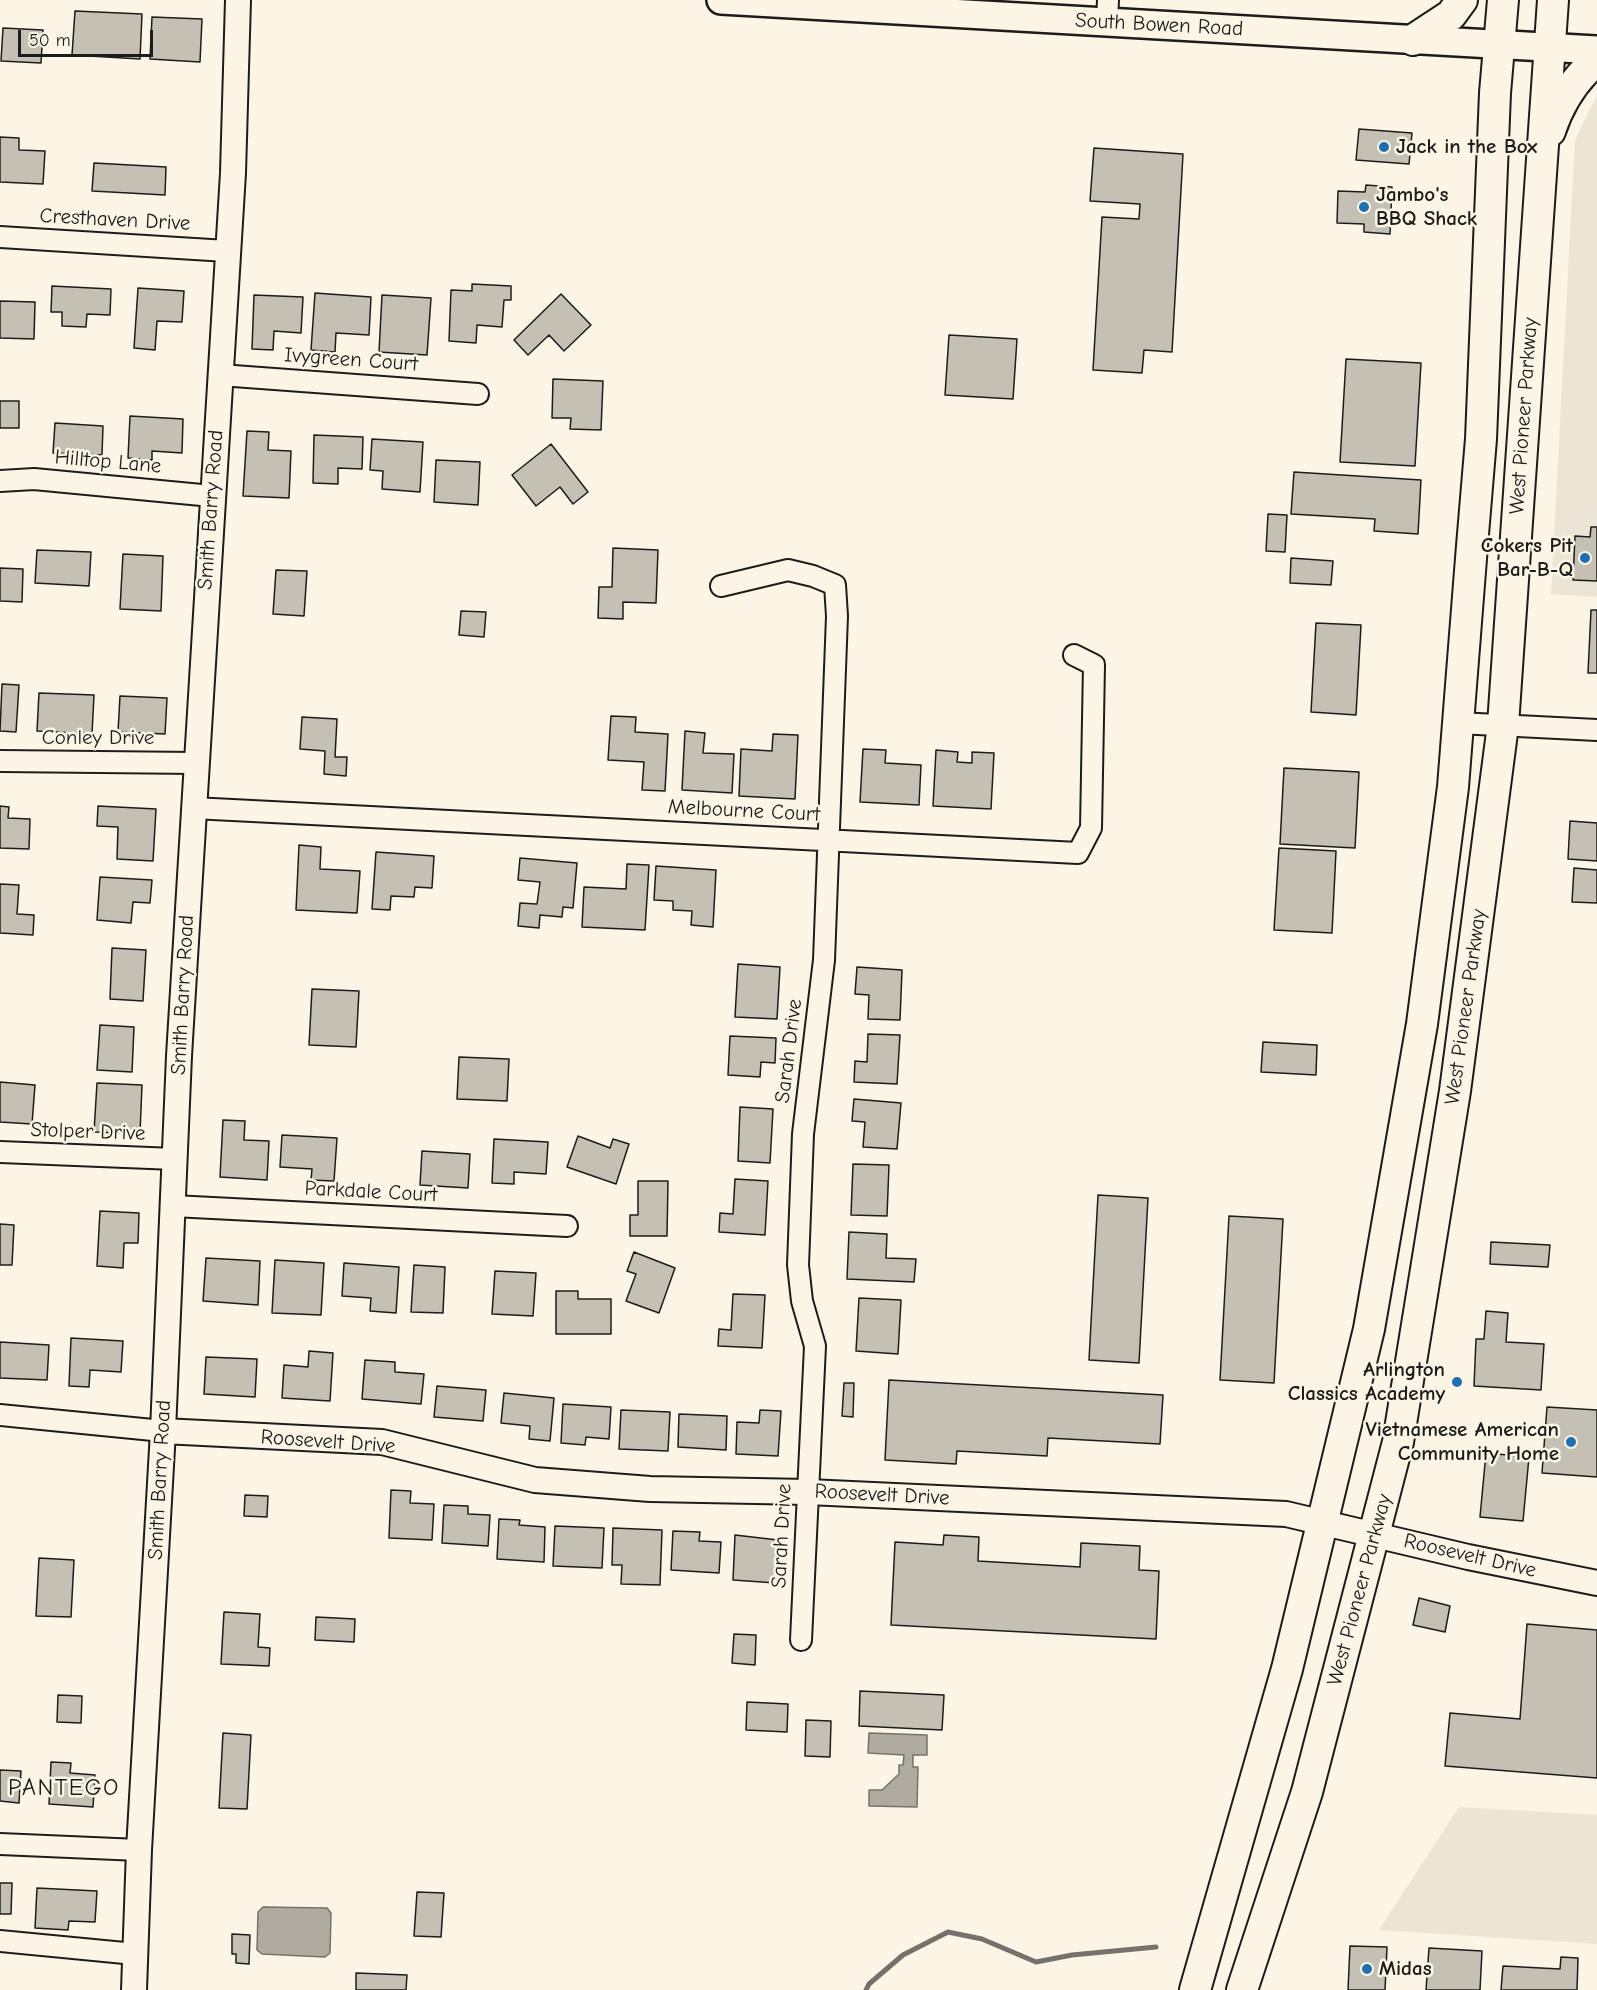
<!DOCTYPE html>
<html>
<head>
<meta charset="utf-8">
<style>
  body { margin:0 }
  #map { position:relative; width:1597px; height:1990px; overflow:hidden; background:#fcf5e5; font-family:"Comic Neue",sans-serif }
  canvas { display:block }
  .scale { position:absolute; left:18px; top:30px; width:135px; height:27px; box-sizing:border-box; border:3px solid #1c1c1c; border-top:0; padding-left:8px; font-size:18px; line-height:21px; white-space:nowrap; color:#1c1c1c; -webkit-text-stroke:4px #fcf5e5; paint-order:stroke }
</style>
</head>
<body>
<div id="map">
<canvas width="1597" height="1990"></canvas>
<div class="scale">50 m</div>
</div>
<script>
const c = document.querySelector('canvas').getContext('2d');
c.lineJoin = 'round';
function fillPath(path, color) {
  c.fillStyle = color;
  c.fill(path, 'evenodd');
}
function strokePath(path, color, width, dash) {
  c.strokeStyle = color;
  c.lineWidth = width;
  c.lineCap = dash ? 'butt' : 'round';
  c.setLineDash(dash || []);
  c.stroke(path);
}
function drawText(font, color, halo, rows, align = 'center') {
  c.font = font + ' "Comic Neue",sans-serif';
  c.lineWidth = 5;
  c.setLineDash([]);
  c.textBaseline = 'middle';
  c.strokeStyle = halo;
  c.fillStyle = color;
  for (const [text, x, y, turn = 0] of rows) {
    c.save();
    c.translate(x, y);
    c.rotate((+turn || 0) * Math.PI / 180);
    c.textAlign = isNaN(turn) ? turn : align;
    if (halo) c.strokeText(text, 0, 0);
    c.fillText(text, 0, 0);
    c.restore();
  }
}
fillPath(new Path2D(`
  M1597,95V597L1551,594L1575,140Z
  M1459,1807L1597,1815V1944L1379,1930Z`), '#ebe5d6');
const water = new Path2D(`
  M869,1733L927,1735V1755H913V1767H918L917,1807L869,1806V1790H882L899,1774V1765H903L904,1755L868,1753Z
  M263,1907L327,1908L331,1913L330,1953L325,1957L262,1954L257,1950L258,1912Z`);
fillPath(water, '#b0aba1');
strokePath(water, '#75726c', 1.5);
strokePath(new Path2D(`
  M866,1990L869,1984L903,1955L948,1932L982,1939L1036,1962L1072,1955L1156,1947`), '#75726c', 5);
const building = new Path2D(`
  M75,11L142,14L140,59L72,55Z
  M152,17L202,19L200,62L150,59Z
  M3,28L43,30L41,63L1,61Z
  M1359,129L1412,133L1409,164L1356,160Z
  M0,137L19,138V150L45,151L43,184L0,182Z
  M1094,148L1183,154L1172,352L1144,350L1142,373L1093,370L1102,217L1139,219L1140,204L1090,201Z
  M94,163L166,167L165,195L92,191Z
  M1366,185L1392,187L1390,234L1364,232V224L1337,223L1338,191L1365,192Z
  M472,284L511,286V300H504L502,327L477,325L476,343L449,341L451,290L472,291Z
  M52,286L111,289L110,315L87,314L86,327L62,326V312H51Z
  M138,288L184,291L182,322L157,321L155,350L134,348Z
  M315,293L371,297L369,335L336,333L335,352L311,350Z
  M561,294L591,325L564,351L549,335L528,355L514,340Z
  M254,295L303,297L301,333L274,331L273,350L252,349Z
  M382,295L431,298L427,355L379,352Z
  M0,301L35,302L34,339L0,338Z
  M949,335L1017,339L1013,399L945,395Z
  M1346,359L1421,363L1415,466L1340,462Z
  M553,379L603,381L601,430L570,429L571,418H552Z
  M0,401H19V428H0Z
  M130,416L183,419L182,453L152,451V460L128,458Z
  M55,423L103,426L102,455L53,453Z
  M247,431L269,432L268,450L291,451L289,498L243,496Z
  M314,435L363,437L362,469L338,468V484L313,483Z
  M372,439L423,442L420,492L382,489L383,471L370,470Z
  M551,444L588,492L573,504L560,487L536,506L512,475Z
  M436,460L480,462L478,505L434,502Z
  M1294,472L1421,480L1418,534L1374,531L1375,519L1291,514Z
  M1268,514L1287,515L1285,552L1266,551Z
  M1591,527H1597V581L1573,580L1575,536L1590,537Z
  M613,548L658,550L656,603L623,602V619L598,618L599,587H612Z
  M37,550L91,552L89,586L35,583Z
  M123,554L163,556L161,611L120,609Z
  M1291,558L1333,561L1331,585L1290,583Z
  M0,568L23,569L22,602L0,601Z
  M276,570L307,571L304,616L273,614Z
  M1591,610H1597V673H1588Z
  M461,611L486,612L484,637L459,635Z
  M1316,623L1361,625L1356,715L1311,712Z
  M2,684L19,685L16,732L0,731Z
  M39,693L94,695L92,734L37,731Z
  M120,696L167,698L165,734L118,732Z
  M611,716L636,717L635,732L668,734L665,791L642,790L644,762L608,760Z
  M302,717L337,719L335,757H347L346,776L324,774L325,751L300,749Z
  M685,731L705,733L703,753L734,754L732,793L682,790Z
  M773,734L798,735L795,799L739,796L741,749L772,751Z
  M863,749L886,750L885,763L921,765L919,805L860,802Z
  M936,750L958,752L957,762L972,763V752L994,753L991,809L933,806Z
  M1284,768L1359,772L1355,848L1280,844Z
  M0,806L9,807L8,818L30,819L29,849L0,848Z
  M98,806L156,809L153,861L117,859L118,827L97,826Z
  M1570,821L1597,823V861L1568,859Z
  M299,845L321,847L320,869L360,871L357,913L296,910Z
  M1279,848L1336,851L1332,933L1274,930Z
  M376,852L434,856L432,888L415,887L414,897L391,896L390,910L372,909Z
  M520,858L577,863L573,908L563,907L562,917L540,915L539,928L518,926L520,903L537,904L540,882L518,880Z
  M627,864L649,865L645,930L582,927L584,887L626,889Z
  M656,866L716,870L713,927L691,925L692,911L673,910V901L654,900Z
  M1574,868L1597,870V903L1572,902Z
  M100,877L152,880L150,903L133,902L131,923L97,920Z
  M0,884L19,885L17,914L34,915L33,935L0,933Z
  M112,948L146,950L143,1001L110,999Z
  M738,964L780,967L777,1019L735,1017Z
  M857,967L902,970L900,1020L868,1019L869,995L855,994Z
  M312,989L359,991L356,1047L309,1045Z
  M100,1025L134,1027L132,1072L97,1070Z
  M868,1034L900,1035L897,1084L854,1082L855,1061L867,1062Z
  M730,1036L776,1038L775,1063L761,1062L760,1077L728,1075Z
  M1263,1042L1317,1045L1316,1075L1261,1072Z
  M459,1057L509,1059L507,1101L457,1099Z
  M0,1082L35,1085L32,1124L0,1122Z
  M97,1083L142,1085L140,1134L94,1132Z
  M854,1099L901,1103L897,1149L863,1147L865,1122L852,1121Z
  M740,1107L773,1109L770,1163L738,1161Z
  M223,1120L245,1121L244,1140L269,1141L267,1180L220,1177Z
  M282,1135L337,1138L334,1181L311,1180L312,1169L280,1167Z
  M578,1136L610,1148L613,1139L629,1144L616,1184L567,1167Z
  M494,1139L548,1142L546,1174L514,1172V1184L492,1183Z
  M422,1151L470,1154L468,1188L420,1185Z
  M853,1164L889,1165L887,1216L851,1215Z
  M735,1179L768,1181L765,1235L719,1232L720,1213L733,1214Z
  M638,1181H668L667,1236H630V1215H638Z
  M1098,1195L1148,1198L1139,1363L1089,1360Z
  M100,1211L139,1213L138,1243H124L123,1268L97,1266Z
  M1229,1216L1283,1219L1274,1383L1220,1380Z
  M0,1224L14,1225L12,1265H0Z
  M849,1232L887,1234L886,1258L916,1259L914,1282L847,1279Z
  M1491,1242L1550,1245L1548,1267L1490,1264Z
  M634,1252L675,1268L659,1313L626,1301L636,1274L627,1271Z
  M206,1258L260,1261L258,1305L203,1301Z
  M275,1260L324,1263L321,1315L272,1313Z
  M344,1263L399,1267L396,1313L370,1311L371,1298L342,1296Z
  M414,1265L445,1267L443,1313L411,1312Z
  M495,1271L536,1273L533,1316L492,1314Z
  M556,1291H578V1299H611V1334H556Z
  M733,1294L765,1295L762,1348L718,1346L719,1329L731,1330Z
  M859,1298L901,1300L898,1354L856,1351Z
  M1486,1311L1508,1313L1506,1342L1544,1344L1541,1390L1474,1386L1476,1339H1484Z
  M71,1338L123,1341L121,1372L90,1370L89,1387L69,1386Z
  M0,1342L49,1345L47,1380L0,1378Z
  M309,1351L333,1353L330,1401L282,1398L284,1365L308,1367Z
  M206,1357L257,1359L255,1397L204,1394Z
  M365,1360L395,1362V1372L424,1374L421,1404L362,1399Z
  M889,1380L1163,1395L1160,1444L1048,1438L1047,1456L957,1451L956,1464L885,1460Z
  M844,1383H854L853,1417L842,1416Z
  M437,1386L486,1390L483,1421L434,1417Z
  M504,1393L554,1398L550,1441L529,1439L530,1426L501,1423Z
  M563,1404L611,1407L609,1439L586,1437L585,1445L561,1443Z
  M1547,1407L1597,1410V1477L1542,1473Z
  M621,1410L670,1412L668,1451L619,1449Z
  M760,1410L781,1411L778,1456L736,1454L737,1422L759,1423Z
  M679,1414L727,1416L726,1450L678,1447Z
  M1486,1453L1529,1457L1523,1521L1480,1517Z
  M391,1490L411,1491L410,1503L434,1504L432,1540L389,1538Z
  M245,1495L268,1496L267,1517L244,1516Z
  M444,1505L468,1506V1514L490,1515L488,1546L442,1543Z
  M499,1519L520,1520L519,1525L545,1527L544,1562L497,1559Z
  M555,1526L604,1528L602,1568L553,1566Z
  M613,1528L662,1530L660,1585L621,1584L622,1565H612Z
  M673,1531L700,1532L699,1541L721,1542L719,1573L671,1570Z
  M735,1535L778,1540L776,1583L733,1580Z
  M944,1535L979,1537L978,1561L1080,1567L1081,1543L1140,1546L1139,1570L1159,1571L1156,1639L891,1625L895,1542L943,1545Z
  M39,1558L74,1560L71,1617L36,1616Z
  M1419,1598L1450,1606L1445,1632L1413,1625Z
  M224,1612L260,1614L258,1647L270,1648L269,1666L221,1664Z
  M316,1617L355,1619L354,1642L315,1640Z
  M1527,1624L1597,1630V1778L1445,1766L1450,1713L1520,1719Z
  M734,1634L756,1635L755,1665L732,1663Z
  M860,1691L944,1695L942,1730L859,1726Z
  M58,1695L82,1696L81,1723L57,1722Z
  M747,1702L788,1704L787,1732L746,1730Z
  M806,1720L831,1721L830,1757L805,1756Z
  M223,1733L251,1735L247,1809L219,1808Z
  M51,1762L71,1763L70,1773L95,1775L93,1807L49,1804Z
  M0,1770L21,1771L19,1803L0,1801Z
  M0,1883H12L11,1914H0Z
  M37,1888L97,1891L95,1922L69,1921L68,1930L35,1928Z
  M417,1892L444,1893L441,1937L414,1936Z
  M232,1934L250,1935L249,1964L236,1963V1954H232Z
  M1350,1946L1387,1947L1385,1990H1348Z
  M1429,1948L1482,1951L1480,1990H1426Z
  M1561,1957L1578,1958L1577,1990H1501L1503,1966L1560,1969Z
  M356,1973L407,1975L406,1990H356Z`);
fillPath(building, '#c4c0b3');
strokePath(building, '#1c1c1c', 1.5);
const minor = new Path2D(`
  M1107,22L1108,0
  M0,237L227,251
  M220,375L478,394
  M0,481L34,479L212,496
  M721,586L788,570L813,576L835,585L837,616L824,960L803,1134L798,1265L802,1301L815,1346L801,1640
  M1458,723L1597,730
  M0,761L196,763
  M193,808L1078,853L1091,828L1094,665L1074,655
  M0,1152L175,1159
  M173,1206L567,1226
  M0,1415L163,1431
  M0,1844L139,1850
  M0,1941L135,1954`);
const tertiary = new Path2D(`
  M163,1431L382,1442L535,1480L650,1489L808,1492L1286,1514L1468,1557L1597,1583
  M134,1990L139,1850L163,1431L179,1056L233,173L238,0`);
const secondary = new Path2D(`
  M721,0L1597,50`);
const primary = new Path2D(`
  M1413,40L1451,15L1462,0
  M1550,131C1559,104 1574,79 1597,60
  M1195,1990L1287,1669L1369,1329L1422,1024L1453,787L1472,546L1481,439L1495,93L1503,0
  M1242,1990L1307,1792L1398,1442L1455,1091L1503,725L1553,0`);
strokePath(minor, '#1c1c1c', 24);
strokePath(tertiary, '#1c1c1c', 28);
strokePath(secondary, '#1c1c1c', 32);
strokePath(primary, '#1c1c1c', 34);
strokePath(minor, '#fcf5e5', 20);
strokePath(tertiary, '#fcf5e5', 24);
strokePath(secondary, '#fcf5e5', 27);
strokePath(primary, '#fcf5e5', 30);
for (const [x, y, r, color] of [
  [1384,147,6,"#1f6fb2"],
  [1364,207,6,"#1f6fb2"],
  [1585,558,6,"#1f6fb2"],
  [1457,1382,6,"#1f6fb2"],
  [1571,1442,6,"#1f6fb2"],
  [1367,1969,6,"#1f6fb2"]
]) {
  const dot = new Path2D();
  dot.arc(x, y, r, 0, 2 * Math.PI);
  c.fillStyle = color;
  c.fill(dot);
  strokePath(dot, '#fcf5e5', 2);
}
drawText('21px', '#1c1c1c', '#fcf5e5', [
  ["South Bowen Road",1159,25,3],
  ["Cresthaven Drive",115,220,3],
  ["Ivygreen Court",351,360,4],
  ["West Pioneer Parkway",1524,416,-86],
  ["Hilltop Lane",108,462,5],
  ["Smith Barry Road",211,510,-86],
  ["Conley Drive",98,738],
  ["Melbourne Court",744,811,3],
  ["Smith Barry Road",183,995,-87],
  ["West Pioneer Parkway",1466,1007,-82],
  ["Sarah Drive",789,1051,-83],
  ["Stolper Drive",88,1132,2],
  ["Parkdale Court",371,1192,3],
  ["Roosevelt Drive",328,1442,4],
  ["Smith Barry Road",160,1480,-87],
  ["Roosevelt Drive",882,1495,3],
  ["Sarah Drive",782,1536,-87],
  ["Roosevelt Drive",1470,1556,13],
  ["West Pioneer Parkway",1360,1590,-75]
]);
drawText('bold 21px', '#1c1c1c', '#fcf5e5', [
  ["Jack in the Box",1396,147],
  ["Jambo's",1376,195],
  ["BBQ Shack",1376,219],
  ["Cokers Pit",1573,546,"right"],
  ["Bar-B-Q",1573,570,"right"],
  ["Arlington",1445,1370,"right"],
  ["Classics Academy",1445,1394,"right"],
  ["Vietnamese American",1559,1430,"right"],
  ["Community Home",1559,1454,"right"],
  ["Midas",1379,1969]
], 'left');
c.letterSpacing = '1.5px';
drawText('24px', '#1c1c1c', '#fcf5e5', [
  ["PANTEGO",64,1788]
]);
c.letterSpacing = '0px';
</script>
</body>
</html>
